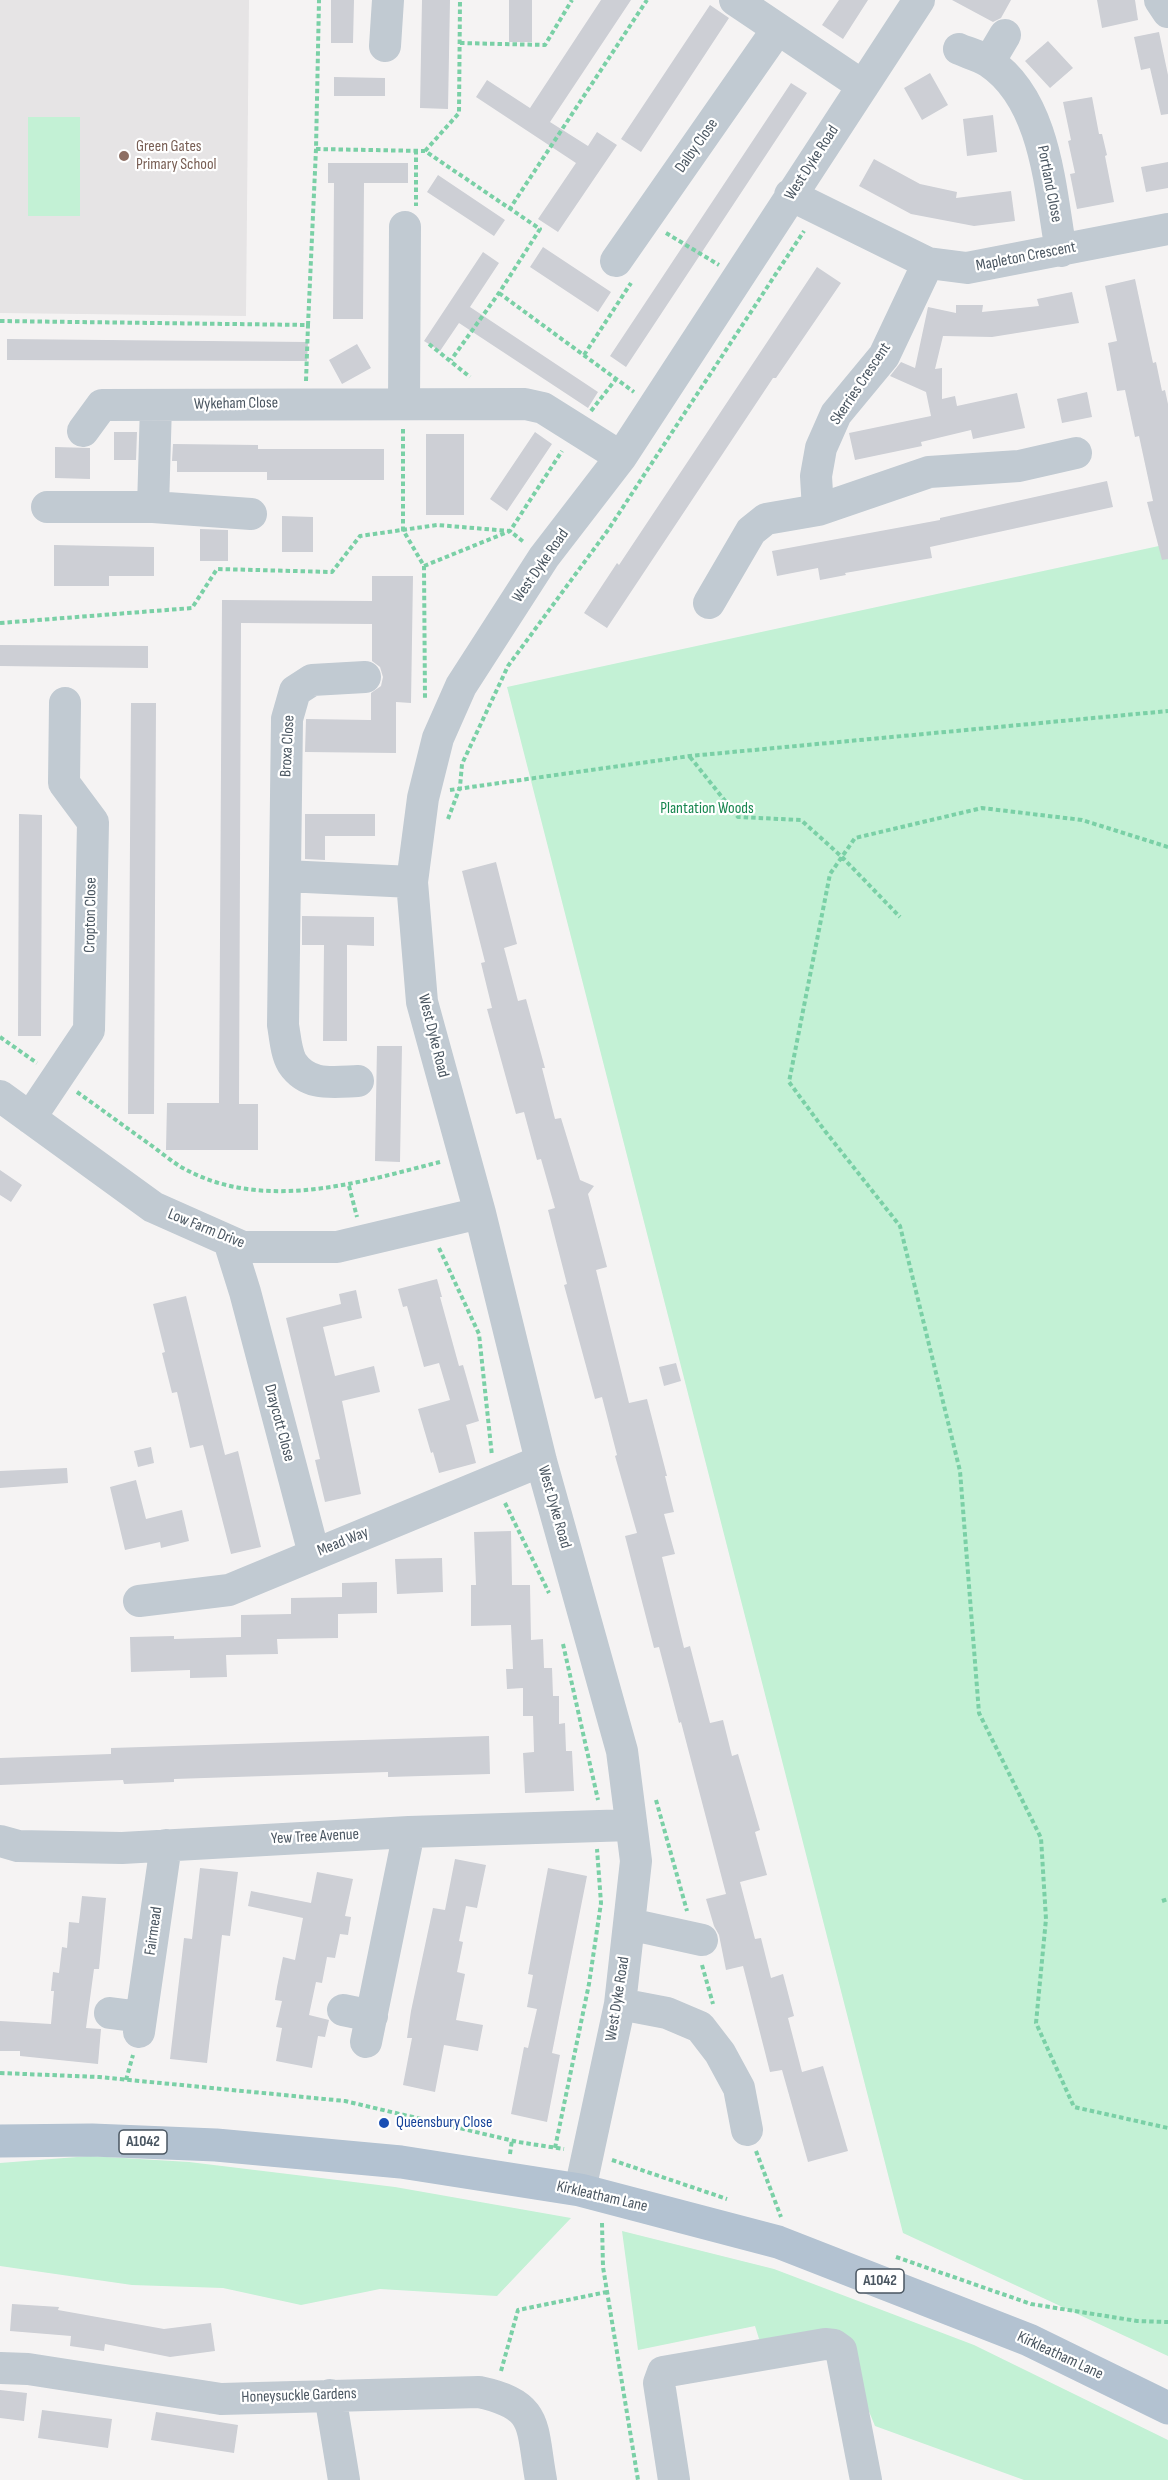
<!DOCTYPE html>
<html>
<head>
<meta charset="utf-8">
<style>
  body { margin:0 }
  canvas { display:block; background:#f5f3f3 }
</style>
</head>
<body>
<canvas width="1168" height="2480"></canvas>
<script>
const c = document.querySelector('canvas').getContext('2d');
c.lineJoin = 'round';
function fillPath(path, color) {
  c.fillStyle = color;
  c.fill(path, 'evenodd');
}
function strokePath(path, color, width, dash) {
  c.strokeStyle = color;
  c.lineWidth = width;
  c.lineCap = dash ? 'butt' : 'round';
  c.setLineDash(dash || []);
  c.stroke(path);
}
function drawText(font, color, halo, rows, align = 'center') {
  c.font = font + ' "Sofia Sans Condensed",sans-serif';
  c.lineWidth = 4.5;
  c.setLineDash([]);
  c.textBaseline = 'middle';
  c.strokeStyle = halo;
  c.fillStyle = color;
  for (const [text, x, y, turn = 0] of rows) {
    c.save();
    c.translate(x, y);
    c.rotate((+turn || 0) * Math.PI / 180);
    c.textAlign = isNaN(turn) ? turn : align;
    if (halo) c.strokeText(text, 0, 0);
    c.fillText(text, 0, 0);
    c.restore();
  }
}
fillPath(new Path2D(`
  M0,0H249L246,316L0,313Z`), '#e6e4e5');
fillPath(new Path2D(`
  M28,117H80V216H28Z
  M1168,544V2356L903,2233L507,687Z
  M90,2156L189,2162L395,2187L571,2218L497,2296L380,2289L301,2305L223,2288L132,2285L0,2266V2163Z
  M622,2231L774,2269L974,2345L1168,2440V2480H1024L875,2426L835,2329L760,2342L755,2326L638,2350Z`), '#c3f1d5');
fillPath(new Path2D(`
  M331,0H354L353,43H331Z
  M422,0H450L448,109L420,108Z
  M509,0H532V42H509Z
  M601,0H631L550,122L588,146L597,132L617,145L558,232L538,219L576,163L476,97L487,80L530,108Z
  M839,0H868L843,39L822,25Z
  M952,0H1011L1001,18L993,22Z
  M1097,0H1135L1138,20L1102,28Z
  M710,5L729,18L641,152L621,139Z
  M1159,32L1168,75V114L1161,115L1150,68L1141,70L1134,37Z
  M1048,41L1073,68L1050,88L1025,61Z
  M930,73L948,105L922,120L904,88Z
  M334,77L385,78V96H334Z
  M791,83L807,93L626,367L610,356Z
  M1092,97L1099,134H1102L1107,155L1105,156L1114,202L1077,209L1070,174L1075,173L1068,141L1071,140L1063,102Z
  M993,115L997,152L967,156L963,119Z
  M874,159L920,184L957,192L956,198L1011,191L1015,221L974,226L911,214L859,186Z
  M1168,162V188L1146,192L1141,167Z
  M328,163H408V183H364L363,319H333L334,183H328Z
  M438,175L505,220L494,236L427,192Z
  M543,247L611,292L598,312L530,267Z
  M483,252L499,263L470,307L598,392L588,408L459,323L440,351L424,341Z
  M817,267L841,283L776,378H773L607,628L584,613L617,563L619,565Z
  M1135,279L1153,363L1156,362L1162,391L1165,390L1168,404V559L1162,560L1147,502L1153,501L1139,436L1135,437L1125,390L1117,391L1108,343L1117,341L1105,286Z
  M1072,292L1079,323L992,337L943,336L935,369L942,368V399L955,396L957,406L1017,393L1025,428L973,439L971,430L921,442L922,446L855,460L849,433L931,416L926,392L890,376L901,362L915,368L928,307L956,313V305H983L982,312L1039,306L1037,299Z
  M7,339L308,342L307,361L7,360Z
  M357,344L371,368L342,384L329,360Z
  M1087,392L1092,417L1062,423L1057,399Z
  M114,432H137L136,460H114Z
  M535,432L552,444L507,511L490,499Z
  M426,434H464V515H426Z
  M173,444L258,445V449H384V480H267V472H177V461H172Z
  M55,447L90,448V479L55,478Z
  M1107,481L1113,507L930,547L932,558L845,573L846,575L820,580L818,568L777,576L772,551L940,520V518Z
  M282,516L313,517V552H282Z
  M200,529L228,530V561H200Z
  M54,545L154,547V576H109V586H54Z
  M372,576H413L411,703L396,702V753L305,752L306,719L371,720V693L381,686L383,677L380,667L372,661V624L241,623L239,1104H258V1150H166L167,1103H219L222,600L372,601Z
  M0,645L148,646V668L0,666Z
  M131,703H156L154,1114H128Z
  M19,814L42,815L41,1036H18Z
  M305,814H375V836H325V860L305,859Z
  M496,862L517,944L504,948L518,1001L526,999L545,1068H542L555,1119L561,1118L580,1180L594,1186L588,1194L607,1267L596,1270L629,1403L647,1399L667,1476H665L674,1512L664,1514L675,1554L662,1557L684,1648L690,1646L710,1723L723,1720L732,1756L738,1754L760,1830L755,1832L767,1875L740,1882L755,1939L761,1938L771,1978L783,1974L794,2016L788,2018L802,2072L823,2066L848,2151L808,2162L782,2070L770,2072L743,1966L726,1970L719,1935L714,1926L706,1899L726,1894L681,1722L679,1723L659,1647L654,1648L625,1536L637,1533L615,1456L617,1455L602,1397L595,1399L564,1285L567,1284L548,1210L555,1208L541,1159L537,1160L524,1112L516,1114L487,1009L492,1008L481,963L485,962L462,871Z
  M302,916L374,917V946L347,945V1041H323L324,945H302Z
  M377,1046H402L400,1162L375,1161Z
  M0,1170L22,1185L11,1202L0,1195Z
  M437,1279L442,1297H440L459,1366L463,1365L479,1421L466,1425L476,1463L439,1473L433,1452L431,1453L418,1409L450,1400L439,1363L424,1367L407,1306L403,1307L398,1289Z
  M356,1290L362,1318L323,1327L335,1376L374,1366L380,1392L342,1401L361,1494L325,1502L315,1460L320,1459L286,1318L341,1304L339,1294Z
  M186,1296L225,1455L238,1451L261,1547L231,1554L203,1445L190,1448L177,1392L172,1393L162,1353L165,1352L153,1304Z
  M676,1363L681,1381L664,1386L659,1367Z
  M151,1447L154,1463L138,1467L134,1451Z
  M67,1468L68,1483L0,1488V1471Z
  M136,1480L146,1519L182,1510L189,1541L161,1548L160,1542L125,1550L110,1487Z
  M511,1531L512,1585H530L531,1640L543,1639L544,1668H552L553,1696H559V1724L565,1723L566,1751H572L574,1791L525,1793L523,1753L534,1752L533,1716H523V1688L507,1689L506,1669H513L511,1625L471,1626V1585H476L474,1532Z
  M442,1558L443,1592L397,1594L395,1559Z
  M377,1582V1613L338,1614V1638L277,1639L278,1654L226,1655L227,1677L190,1678V1670L131,1672L130,1637L174,1636V1639L241,1637V1615L291,1614V1598L342,1597V1583Z
  M489,1736L490,1774L388,1777V1772L174,1779V1782L124,1784L123,1780L0,1785V1758L111,1754V1748Z
  M455,1859L486,1865L477,1908L466,1906L459,1941L463,1942L457,1972L465,1974L456,2020L483,2025L478,2051L444,2045L435,2092L403,2085L412,2038H407L411,2011L433,1908L445,1910Z
  M200,1868L238,1872L230,1936L222,1935L207,2063L170,2059L184,1938L192,1939Z
  M548,1868L587,1876L552,2053L560,2055L547,2122L511,2114L524,2047L528,2048L537,2009L527,2007L533,1975L528,1974Z
  M317,1872L353,1879L345,1916L351,1917L348,1935L340,1934L335,1958L327,1957L322,1983L316,1982L309,2015L329,2020L325,2037L318,2036L312,2068L276,2061L282,2028L276,2027L282,2001L275,2000L277,1987L283,1957L295,1960L303,1918L248,1906L251,1891L311,1903Z
  M82,1896L106,1898L99,1969H94L86,2028L101,2029L98,2064L20,2056V2051H0V2021L51,2024L54,1991H51L53,1972L59,1973L62,1947L67,1948L69,1922L79,1923Z
  M12,2304L59,2307L58,2310L164,2329L211,2323L215,2351L170,2357L105,2344L104,2351L70,2346L71,2336L10,2331Z
  M0,2390L27,2393L24,2421L0,2418Z
  M42,2410L112,2419L108,2448L38,2438Z
  M156,2412L238,2425L234,2453L151,2440Z`), '#cdcfd5');
strokePath(new Path2D(`
  M460,43L545,45L572,0
  M316,149L425,151L540,229L499,293L451,360
  M416,150V206
  M425,151L459,113L460,0
  M509,210L647,0
  M666,233L719,265
  M499,293L634,392
  M0,321L308,325L316,149L319,0
  M429,344L470,377
  M584,355L631,283
  M306,381L308,325
  M591,411L616,379
  M403,429V530L424,566L425,700
  M424,566L510,531L562,451
  M0,623L192,608L217,569L332,572L360,536L437,525L510,531L525,543
  M690,757L738,817L801,820L842,857L900,917
  M450,790L690,756L1168,711
  M448,819L460,787L462,764L508,666L608,530L804,231
  M1168,847L1082,820L982,808L855,838L830,874L789,1082L825,1131L900,1226L960,1471L979,1713L1041,1838L1046,1919L1036,2023L1074,2107L1168,2128
  M0,1037L37,1063
  M77,1092C101,1109 124,1126 148,1143C159,1151 170,1160 181,1167C262,1213 357,1183 440,1162
  M349,1186L357,1217
  M439,1248L479,1334L492,1456
  M505,1503L549,1593
  M563,1644L598,1800
  M656,1800L687,1911
  M1162,1901L1168,1899
  M702,1965L713,2004
  M0,2073L99,2077L345,2101L518,2142L564,2149
  M126,2080L133,2055
  M555,2148L589,1984L601,1903L597,1849
  M756,2151L781,2217
  M510,2154L512,2140
  M612,2160L727,2199
  M602,2223L603,2267L638,2480
  M896,2257L1031,2304L1137,2321L1168,2322
  M501,2371L518,2310L607,2292`), '#7ad0a6', 4, [4.5, 3]);
strokePath(new Path2D(`
  M735,0L863,86
  M1160,0L1168,12
  M385,46L388,0
  M959,49C968,53 980,56 989,62C1046,100 1050,189 1061,251
  M989,62L1005,35
  M790,195L928,263L967,268L1168,229
  M616,261L777,30
  M404,404L405,227
  M156,405L153,507L251,514
  M83,431L102,405L525,404L543,408L621,457
  M47,507H153
  M818,510L816,476L821,448L836,414L884,356L928,263
  M709,603L751,531L766,519L818,510L929,472L1019,466L1076,453
  M285,876L412,882
  M358,1081C333,1082 308,1087 292,1063C286,1053 285,1036 283,1025L287,719L295,691L312,680L365,677
  M0,1096L153,1207L243,1247H337L480,1213
  M30,1118L89,1030L93,822L64,783L65,703
  M229,1241L245,1292L314,1554
  M139,1601L229,1590L541,1461
  M0,1841L18,1846L122,1848L409,1832L631,1825
  M629,1924L702,1940
  M620,2004L667,2013L700,2027L720,2053L739,2088L747,2130
  M343,2010L372,2016
  M110,2013L141,2017
  M139,2032L166,1845
  M366,2042L409,1832
  M580,2190L620,2004L636,1861L622,1751L541,1461L480,1213L422,1002L412,882L423,798L438,738L461,686L544,557L621,457L919,0
  M0,2368L28,2369L221,2399L479,2392C540,2405 531,2426 541,2480
  M330,2395L344,2480
  M674,2480L659,2383L663,2372L825,2344L834,2345L841,2350L866,2480`), '#c1cad2', 32);
strokePath(new Path2D(`
  M0,2141L92,2140L216,2145L401,2162L580,2190L778,2242L1029,2340L1168,2408`), '#b3c2d1', 33);
for (const [x, y, r, color] of [
  [124,156,6,"#8d6e63"],
  [384,2123,6,"#1a4fb4"]
]) {
  const dot = new Path2D();
  dot.arc(x, y, r, 0, 2 * Math.PI);
  c.fillStyle = color;
  c.fill(dot);
  strokePath(dot, '#fff', 2);
}
for (const [x, y, w] of [
  [143,2142,48],
  [880,2281,48]
]) {
  const box = new Path2D();
  box.roundRect(x - w / 2, y - 12, w, 24, 4.5);
  c.fillStyle = '#fff';
  c.fill(box);
  strokePath(box, '#4a5661', 1.5);
}
drawText('bold 15px', '#4a5661', null, [
  ["A1042",143,2142],
  ["A1042",880,2281]
]);
drawText('16px', '#4a5661', '#fff', [
  ["Dalby Close",697,146,-55],
  ["West Dyke Road",812,163,-57],
  ["Portland Close",1049,184,79],
  ["Mapleton Crescent",1026,257,-11],
  ["Skerries Crescent",861,384,-56],
  ["Wykeham Close",236,404,-1],
  ["West Dyke Road",541,566,-55],
  ["Broxa Close",288,746,-87],
  ["Cropton Close",91,915,-89],
  ["West Dyke Road",433,1036,76],
  ["Low Farm Drive",206,1229,22],
  ["Draycott Close",279,1423,75],
  ["West Dyke Road",554,1507,74],
  ["Mead Way",343,1542,-22],
  ["Yew Tree Avenue",315,1837,-3],
  ["Fairmead",154,1931,-82],
  ["West Dyke Road",618,1999,-81],
  ["Kirkleatham Lane",602,2197,13],
  ["Kirkleatham Lane",1060,2356,25],
  ["Honeysuckle Gardens",299,2396,-2]
]);
drawText('16px', '#785e54', '#fff', [
  ["Green Gates",136,147],
  ["Primary School",136,165]
], 'left');
drawText('16px', '#17864f', '#fff', [
  ["Plantation Woods",707,809]
]);
drawText('16px', '#164399', '#fff', [
  ["Queensbury Close",396,2123]
], 'left');
</script>
</body>
</html>
